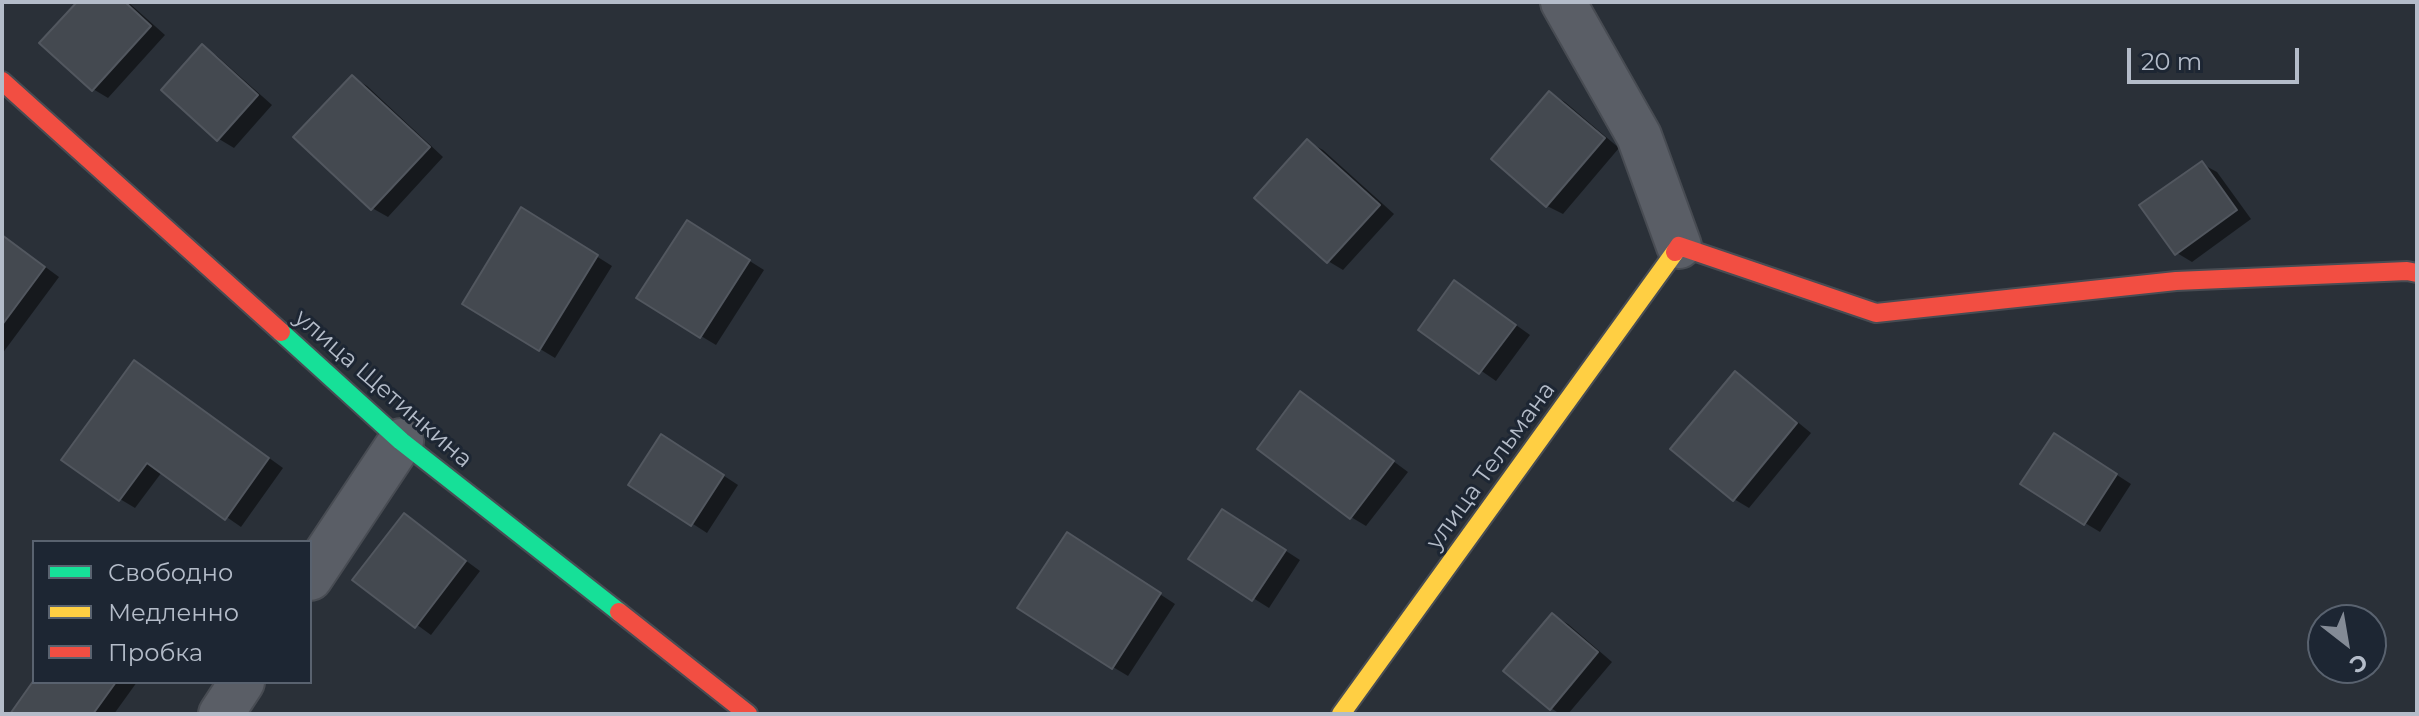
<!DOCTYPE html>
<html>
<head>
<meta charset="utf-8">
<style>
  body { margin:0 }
  #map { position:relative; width:2419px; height:716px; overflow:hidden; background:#2a3038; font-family:Montserrat,sans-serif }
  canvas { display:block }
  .frame { position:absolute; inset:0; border:4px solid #b4bcc9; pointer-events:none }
  .legend { position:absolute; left:32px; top:540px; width:280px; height:144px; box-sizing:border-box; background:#1d2633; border:2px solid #59626f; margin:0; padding:10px 14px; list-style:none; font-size:24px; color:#b4bcc9 }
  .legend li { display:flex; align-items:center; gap:16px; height:40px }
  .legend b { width:40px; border:2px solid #59626f }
  .north { position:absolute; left:2307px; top:604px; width:80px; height:80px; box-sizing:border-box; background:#1d2633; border:2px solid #59626f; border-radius:50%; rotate:149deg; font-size:22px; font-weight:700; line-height:32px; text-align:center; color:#b4bcc9 }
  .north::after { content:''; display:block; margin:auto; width:28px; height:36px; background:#848b96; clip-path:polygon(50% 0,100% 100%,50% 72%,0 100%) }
  .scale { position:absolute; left:2127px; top:48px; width:172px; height:36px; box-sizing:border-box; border:4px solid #b4bcc9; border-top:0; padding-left:10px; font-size:24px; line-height:28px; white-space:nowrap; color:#b4bcc9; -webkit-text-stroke:6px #1d2633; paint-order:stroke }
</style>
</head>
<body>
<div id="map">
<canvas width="2419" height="716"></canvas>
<div class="frame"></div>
<ul class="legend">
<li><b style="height:10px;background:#16e098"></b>Свободно</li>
<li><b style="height:10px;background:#ffcf43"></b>Медленно</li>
<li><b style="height:10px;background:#f24e42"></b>Пробка</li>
</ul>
<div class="north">С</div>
<div class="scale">20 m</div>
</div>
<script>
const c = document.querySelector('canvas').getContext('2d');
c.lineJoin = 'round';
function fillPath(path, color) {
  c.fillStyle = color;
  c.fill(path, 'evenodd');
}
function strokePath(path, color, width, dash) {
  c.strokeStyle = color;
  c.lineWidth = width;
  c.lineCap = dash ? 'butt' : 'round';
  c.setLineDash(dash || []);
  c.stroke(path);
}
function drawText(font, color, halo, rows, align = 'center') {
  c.font = font + ' Montserrat,sans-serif';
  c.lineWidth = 6;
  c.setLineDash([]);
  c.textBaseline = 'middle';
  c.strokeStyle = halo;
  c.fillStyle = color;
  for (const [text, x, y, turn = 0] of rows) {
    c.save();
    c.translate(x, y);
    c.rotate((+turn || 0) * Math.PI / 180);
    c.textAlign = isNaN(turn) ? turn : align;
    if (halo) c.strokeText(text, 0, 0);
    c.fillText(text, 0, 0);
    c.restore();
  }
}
fillPath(new Path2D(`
  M80,2H128L165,35L108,98L93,89Z
  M202,47L217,56L272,105L234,148L219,139Z
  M352,77L367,86L443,157L388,217L372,208Z
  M1550,93L1565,102L1619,148L1563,214L1547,206L1493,159Z
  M1308,142L1323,150L1394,214L1343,270L1328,261Z
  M2202,164L2217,172L2251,219L2192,262L2177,253Z
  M536,218L612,266L555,358L464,303Z
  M702,231L764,270L716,345L701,336Z
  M2,235L59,277L2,354Z
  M1470,292L1530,335L1496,381L1421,329Z
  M150,372L283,468L241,527L162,472L135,508L120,499Z
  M1735,374L1750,383L1811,433L1749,508L1734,499Z
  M1301,393L1408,472L1366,526L1351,517Z
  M2069,444L2131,484L2100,532L2085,523Z
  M677,445L738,485L707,533L631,484Z
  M404,515L480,571L431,635L355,580Z
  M1238,520L1300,560L1269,608L1191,559Z
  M1082,543L1175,604L1128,676L1113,667Z
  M1552,615L1568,624L1612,662L1568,714H1560L1551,708Z
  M35,682H137L114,714H13Z`), '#0007');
const building = new Path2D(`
  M77,2H125L151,26L92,91L39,43Z
  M202,44L258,95L217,141L161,90Z
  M352,75L430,147L371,210L293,137Z
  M1549,91L1605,138L1546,207L1491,159Z
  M1307,139L1380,205L1327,263L1254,198Z
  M2202,161L2237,210L2175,255L2139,205Z
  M521,207L598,255L539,351L462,304Z
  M687,220L750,260L700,338L636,298Z
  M2,235L45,267L2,325Z
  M1454,280L1516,325L1479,374L1418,330Z
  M134,360L269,458L225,520L147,463L119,501L61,460Z
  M1735,371L1797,423L1733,501L1670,449Z
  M1300,391L1394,461L1350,519L1257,449Z
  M2054,433L2117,474L2084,525L2020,484Z
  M661,434L724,475L691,526L628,485Z
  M1222,509L1286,550L1252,601L1188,559Z
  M404,513L466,561L415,628L352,580Z
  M1067,532L1161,593L1112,669L1017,608Z
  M1552,613L1598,652L1550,710L1503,671Z
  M34,680V682H116L93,714H10Z`);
fillPath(building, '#444950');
strokePath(building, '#52575f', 2);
const street = new Path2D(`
  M1563,2L1639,136L1679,246
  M310,578L401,441
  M221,714L242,682`);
const fast = new Path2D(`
  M281,332L401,441L619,612`);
const slow = new Path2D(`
  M1341,714L1675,252`);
const jam = new Path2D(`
  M2,81L281,332
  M1675,252L1679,246L1876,313L2176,281L2407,271L2417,273
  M619,612L748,714`);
strokePath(street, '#484c53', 48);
strokePath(fast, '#484c53', 22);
strokePath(slow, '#484c53', 22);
strokePath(jam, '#484c53', 22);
strokePath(street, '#5a5e66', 44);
strokePath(fast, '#16e098', 18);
strokePath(slow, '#ffcf43', 18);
strokePath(jam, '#f24e42', 18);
drawText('24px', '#b4bcc9', '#1d2633', [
  ["улица Щетинкина",383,389,41],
  ["улица Тельмана",1491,466,-54]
]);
</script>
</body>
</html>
